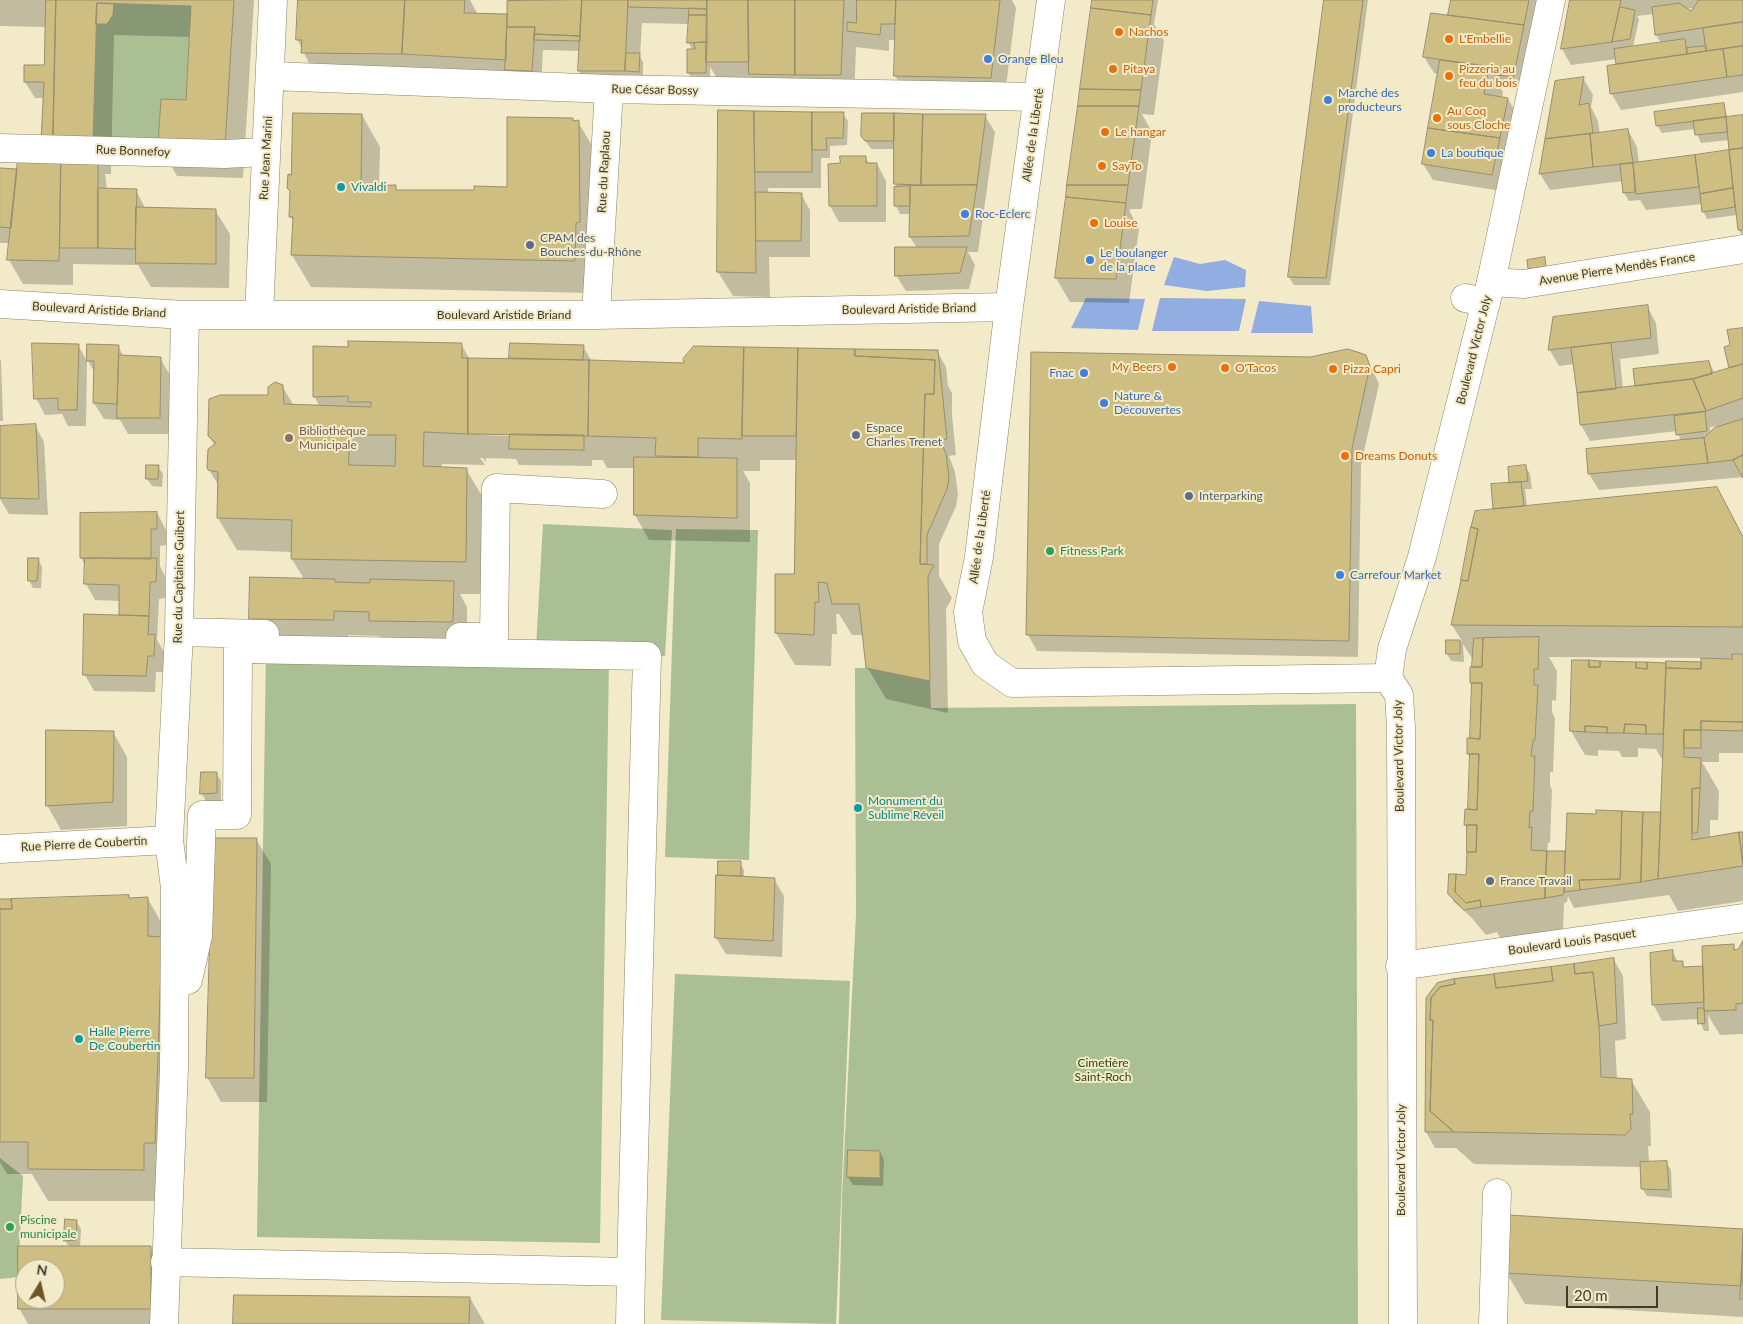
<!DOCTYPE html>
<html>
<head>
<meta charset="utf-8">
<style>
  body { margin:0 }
  #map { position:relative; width:1743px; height:1324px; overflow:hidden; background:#f2eac8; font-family:Lato,sans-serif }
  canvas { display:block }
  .north { position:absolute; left:15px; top:1259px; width:50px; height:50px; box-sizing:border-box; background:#f2eac8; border:1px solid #aaa48a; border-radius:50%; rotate:9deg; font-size:14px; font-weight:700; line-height:20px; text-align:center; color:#3e3b2d }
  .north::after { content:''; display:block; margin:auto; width:18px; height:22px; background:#6b5726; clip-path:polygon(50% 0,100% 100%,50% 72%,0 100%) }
  .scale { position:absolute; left:1566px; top:1286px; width:92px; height:22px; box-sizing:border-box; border:2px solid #3e3b2d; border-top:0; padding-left:6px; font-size:15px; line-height:18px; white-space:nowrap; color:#3e3b2d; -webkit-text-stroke:4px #f2eac8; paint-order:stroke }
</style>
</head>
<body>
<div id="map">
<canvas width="1743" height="1324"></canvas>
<div class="north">N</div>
<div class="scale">20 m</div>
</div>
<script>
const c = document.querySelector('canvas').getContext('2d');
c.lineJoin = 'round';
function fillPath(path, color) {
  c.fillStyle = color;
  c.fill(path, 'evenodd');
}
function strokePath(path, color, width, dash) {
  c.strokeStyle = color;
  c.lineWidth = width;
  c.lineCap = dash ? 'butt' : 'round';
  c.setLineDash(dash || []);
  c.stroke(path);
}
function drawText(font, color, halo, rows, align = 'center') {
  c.font = font + ' Lato,sans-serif';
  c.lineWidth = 4;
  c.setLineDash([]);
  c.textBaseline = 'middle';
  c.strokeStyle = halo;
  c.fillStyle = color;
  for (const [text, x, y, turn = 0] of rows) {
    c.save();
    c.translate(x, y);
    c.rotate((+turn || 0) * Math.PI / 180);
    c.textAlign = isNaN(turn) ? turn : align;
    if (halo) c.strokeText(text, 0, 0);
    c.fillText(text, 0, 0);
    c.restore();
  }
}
fillPath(new Path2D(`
  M97,3L191,6L186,100L161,99L158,144L93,142Z
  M543,524L672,530L665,656L536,648Z
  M676,529L758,530L749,860L665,857Z
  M266,652L609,658L600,1243L257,1237Z
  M855,668H866L930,681L931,708L1356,704L1358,1324H839L842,1196L856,915Z
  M675,974L850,981L836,1324L661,1320Z
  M0,1158L23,1176L18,1277L0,1279Z`), '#aabf93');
fillPath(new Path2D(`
  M1174,257L1200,264L1225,260L1246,270L1245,287L1207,291L1164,285Z
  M1086,298L1145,299L1138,330L1071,328Z
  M1160,298L1246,299L1239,331H1152Z
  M1259,301L1311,306L1313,333H1251Z`), '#91ade1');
fillPath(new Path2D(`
  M0,0H254L243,178L177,176L159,144L187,101L191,37L114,35L111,174H105L107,190H136L145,208L215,210L230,234L229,288L151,287L138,265L73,264V285L23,284L9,260L10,243H0V169L16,170L65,160L45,98H35L25,82L45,66L47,27L0,26Z
  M299,0H470L478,15H508L537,2V0H1012L1016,8L1004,102L910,100L895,76L896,40H889V51L856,47L854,99L717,78L710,67V80H692L688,72L693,50L688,42L689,24L642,23L640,57L643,62V80L593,95L579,71L580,51L543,50L541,87L316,77L297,39Z
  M1093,0H1158L1154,24L1164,41L1154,115L1142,114L1152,132L1142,209H1130V212L1139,229L1129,303L1070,302L1056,278Z
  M1326,0H1368L1330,285H1294L1289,277Z
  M1452,0H1547L1524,86L1497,82L1503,92L1502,98L1508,99L1522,124L1501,191L1433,180L1423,164L1439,74L1434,73L1424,57L1450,16Z
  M1571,0H1743V92L1621,110L1611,93L1618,66L1617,59L1571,65L1562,49ZM1695,8L1692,13L1686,9ZM1654,14L1656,35L1661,43L1633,47L1639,19L1637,16Z
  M1583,78L1593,95L1591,107L1598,121L1600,134L1628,130L1637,147L1639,163L1730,151L1729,140L1701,143L1695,129L1662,133L1657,125L1723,105L1728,118L1743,117V237L1739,230L1737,215L1707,219L1703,211L1702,204L1646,210L1640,200L1629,201L1624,193L1623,181L1550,190L1540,174L1556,82Z
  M719,111L843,114L848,121L847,145L830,146V158H821V188H768V194H801L810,210V257H769L770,297L733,296L718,272Z
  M362,115L380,147L379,187L395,186L398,191L475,192L508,189L573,119L574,122H578L597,154L593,293L311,287L292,255L294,222L290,216L292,176Z
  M985,116L995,132L978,252H968L975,265L969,289L906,291L896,275L917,248L910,237L911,214H900L896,206L895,188H898L895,184V149H871L862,136Z
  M865,157L870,165L877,164L886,181V222H839L830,206L842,164Z
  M1647,306L1656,323L1659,354L1620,359L1623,389L1636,387L1709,362L1715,374L1731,369L1725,348L1732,345L1743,329V477L1599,490L1589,474L1587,450L1681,441L1677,431L1590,441L1581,425L1574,364L1559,366L1549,349ZM1721,426L1710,434V427Z
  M461,344L470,360H512L511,345L583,346L592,362L685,364L695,348L937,351L946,367L948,386L952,393V416L956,455L949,456L955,472L958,494L956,506L939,544V576L952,598L946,609L948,713L886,699L867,667L864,635H852L839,614H836L837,634H832L831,666L795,665L776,633L796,576L797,460H760V471H743L750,483V542L649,540L635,515V468H607L603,460H592V466L519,465L516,459L486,458V462L483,458H480L485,465L442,464L441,468L466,469L485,501L483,594H460L467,607V646L384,645L379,636L348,635V644L265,643L251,618L304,579L292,559V552L237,550L218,518L219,486L209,470L215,446L209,436L282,386L294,406L320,407L314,396L349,348ZM481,433H511V436L481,435Z
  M78,345L87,361L86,426H68L62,414L45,415L36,398Z
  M88,345L118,346L124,357L160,358L170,375L169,434H128L120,420L104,419L94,403L95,373L88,361Z
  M1348,350L1360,352L1368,361L1379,384L1361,465L1358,657L1037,651L1028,635L1311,358Z
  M0,359L1,361L3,421H0Z
  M35,425L44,442L48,515L9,514L0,499V427Z
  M158,467L163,474L162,487L152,486L147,479Z
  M1526,467L1530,474L1532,489H1525L1527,507L1716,488L1743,537V753H1719V762H1702L1719,791L1718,820H1710V838L1743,833V901L1678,911L1669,895L1574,908L1568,896L1567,902L1564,903L1563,930L1501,939L1497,932L1486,935L1471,917L1454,902L1450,893L1467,876L1468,830L1465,825L1470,811L1471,759L1468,754L1472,740L1473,686L1471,683L1474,657H1471L1463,644L1464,662L1451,661L1447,654V642L1462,641L1452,625L1495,510L1493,485L1511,484ZM1549,657L1703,658L1702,666L1667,668L1665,664L1571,731L1585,755L1598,756V750L1619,751L1622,757H1638V748L1656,749L1661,758H1664L1662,813L1597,815L1566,856L1564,853L1547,852L1548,843H1550L1552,790L1550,785V772H1553L1555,718L1552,712V700L1556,701L1557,671Z
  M157,513L166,530V545L160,546V566L165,576V598L159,599L157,640L164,652L163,672H156L155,692L94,691L85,675L120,616V601L95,600L86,584V567L81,558Z
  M38,559L42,567L41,588H33L29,580Z
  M113,732L127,757V826L61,830L47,805Z
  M216,773L221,781V801H206L202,794Z
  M256,839L271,864L267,1102H221L207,1077Z
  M740,863L744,870V878L774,879L784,896L782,957L726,954L716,938L719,875Z
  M128,896L130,899H148L166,931L161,1201H48L32,1174H7L0,1162V901Z
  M1743,942V1034L1720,1035L1708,1015L1709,1031H1704L1699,1019L1662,1021L1653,1004L1672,951L1678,962H1682L1685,968L1704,967L1733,946L1736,951L1740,950Z
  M1614,960L1623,976L1626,1039L1615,1041L1617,1079L1631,1080L1650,1112L1651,1146H1648L1649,1163L1666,1162L1671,1170L1672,1198L1647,1196L1642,1188L1641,1167L1474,1164L1456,1148H1435L1426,1132Z
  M880,1152L884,1160L883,1186L853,1185L848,1177Z
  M1510,1217L1743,1230V1317L1525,1304L1506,1272Z
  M76,1221L81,1229L80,1247H150L165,1272L164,1324H28L19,1308V1247H69L65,1240ZM25,1269H55V1299H25Z
  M470,1298L485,1324H235Z`), '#0003');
const building = new Path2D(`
  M46,0H56L53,141H41L44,82H24V65H44Z
  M56,0H234L225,146L158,144L161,99L186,100L191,6L97,3L93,142L53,141Z
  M298,0H405L402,54L301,53L302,40H296Z
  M405,0H465L464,13L507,14L506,60L402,54Z
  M582,0L580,36L534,34L535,27H507V1Z
  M582,0H628L625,71H578Z
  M628,0H707V9L628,7Z
  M707,0H748L749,62H706Z
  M748,0H795V75L749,74Z
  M795,0H844L841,75H795Z
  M857,0H896L895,24H881L880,35L847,31V22L856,23Z
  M896,0H1000L991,78L894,76Z
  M1092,0H1153L1151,15L1091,8Z
  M1324,0H1363L1326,278L1288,277Z
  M1451,0H1529L1524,25L1448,15Z
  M1570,0H1621L1612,42L1561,49Z
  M1699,0H1743V22L1655,35L1652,7L1679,3L1691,11Z
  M97,3L114,4L113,15L107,24H96Z
  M1620,7L1635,10L1630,39L1612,42Z
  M689,8L707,9V15H689Z
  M1091,8L1151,15L1141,90L1080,89Z
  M1431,13L1524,25L1515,70L1423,57Z
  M689,15H707V42L687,43Z
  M1743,22V46L1706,51L1703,28Z
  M507,27H535L532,71L505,70Z
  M534,34L580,36V41L534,40Z
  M1685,39L1687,54L1616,64L1614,49Z
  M707,42L706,73H687V49H695L694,43Z
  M1706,46V51L1687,54V48Z
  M1743,46V75L1727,77L1723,49Z
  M1723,49L1727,77L1610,94L1607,66Z
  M626,53H640L639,72L625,71Z
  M1440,60L1489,67L1484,94L1508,98L1500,138L1428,128Z
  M1489,67L1515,70L1513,77L1488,74Z
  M1584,77L1579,105L1589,103L1593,133L1545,139L1555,81Z
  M1080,89L1141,90L1139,106H1078Z
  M1724,103L1726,117L1656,126L1654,112Z
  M1078,106H1139L1128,185H1067Z
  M718,110L754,111L756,273L717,272Z
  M754,111L812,112V172H755Z
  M812,112H844L843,138H826L827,150H812Z
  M293,113L362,114L361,186L396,185V190H474V186L507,187V117L573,118V121L579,120L580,222L576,223L575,261L291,255L293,217H289L290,191L287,188L288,174L291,175Z
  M862,113H894V141H865L861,136Z
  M894,113L923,114L921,185L894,184Z
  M923,114H986L977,185H921Z
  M1743,115V148L1729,150L1726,117Z
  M1726,117L1727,132L1695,135L1693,121Z
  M1428,128L1500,138L1492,175L1422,164Z
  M1628,129L1633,163L1593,167L1590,134Z
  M1590,134L1593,167L1539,174L1545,139Z
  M1743,148V230H1738L1729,150Z
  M1729,150L1733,188L1700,194L1695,155Z
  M1695,155L1699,187L1636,194L1633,163Z
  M840,156H866V163H877V206H829L828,164L840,163Z
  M18,159H61L59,261L7,260Z
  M61,159H98V248H60Z
  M1633,163L1635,192L1623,193L1620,164Z
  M0,168L17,169L11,228L0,227Z
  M977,185L969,236L909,237L910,186Z
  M1067,185H1128L1126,203L1066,197Z
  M910,186V206H894V187Z
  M98,188L137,189L135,249L98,248Z
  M1733,188L1735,207L1702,212L1700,194Z
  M756,192L802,193L801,241H756Z
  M1066,197L1126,203L1116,279L1055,278Z
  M136,207L216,209V264L136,263Z
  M895,247H967L960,273L895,276Z
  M1545,257L1546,267L1528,269L1527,260Z
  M1648,305L1651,338L1548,350L1553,317Z
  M1743,328V364L1729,368L1724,347L1730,345L1727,330Z
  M348,341L462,343V358H468V434L424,432L423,466L467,468L466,562L291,559L292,520L217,518L218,472L208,470L207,467L208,449L216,443L208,436L209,399L220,395H268V387L275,382L283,385L284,404L371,407V402H348V396L313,397V346L348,347ZM350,435H396L395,466L349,465Z
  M32,343L79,344L77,410H58V398L34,399Z
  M510,343L584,345L583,360L509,358Z
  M1611,343L1616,389L1577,393L1571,348Z
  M87,344L119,345L117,404L93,403L94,361H87Z
  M694,346L744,347L742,439L698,438V457L655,456L656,438L588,436L589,360L684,363L683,359Z
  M744,347L798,348L796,436H742Z
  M798,348L855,349V356L935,360L934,394H925L920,564L934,565L928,576L930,681L866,668L859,604H832L827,583L818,582L819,602H815L814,635L775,633V574H794Z
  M855,349L938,350L947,439L940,440L946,454L949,477L947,489L927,535V564H920L925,394H934L935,360L855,356Z
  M1348,349L1366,355L1370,366L1352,448L1349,641L1026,635L1031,352L1310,357Z
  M119,355L161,357L160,418H117Z
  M468,358L589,360L588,436L468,434Z
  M1709,361L1712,374L1693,379L1635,386L1633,369Z
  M1743,364V398L1706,411L1693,379Z
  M1693,379L1706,411L1580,425L1577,393Z
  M1705,412L1707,431L1676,435L1674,416Z
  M1743,419V455L1733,460L1708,463L1704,438L1714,428Z
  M36,424L39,499L0,498V426Z
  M510,434L584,435V450L509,449Z
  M1704,438L1708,463L1588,474L1586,449Z
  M1743,455V478L1733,460Z
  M634,457L737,458V518L634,515Z
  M146,465H159L158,479H146Z
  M1526,465L1528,481L1509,483L1508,467Z
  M1521,482L1524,506L1493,509L1491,484Z
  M1717,487L1743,537V627L1451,625L1461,580L1468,581L1478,529L1471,527L1475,511Z
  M157,512V529H151V559L80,558V513Z
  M1471,527L1478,529L1468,581L1461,580Z
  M28,558H39L37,581H28Z
  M85,558H157L156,582H150L149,616L119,615V585L84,584Z
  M250,577L335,579V582L370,583V579L454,581L453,622L369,621V612L334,611V620L249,619Z
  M84,614L149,616L148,635L155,634L154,656H148L146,676L83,675Z
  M1539,637L1538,669H1534V685H1538L1535,740H1533L1531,756H1535L1533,811H1530L1529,828L1532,827L1531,850L1547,851L1545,898L1481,907L1480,900L1466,903L1455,892L1456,874L1466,875L1467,852H1476L1477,825H1464L1465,809L1477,810L1479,754H1467V738L1480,739L1482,683H1470V667H1482L1483,638Z
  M1474,638H1483L1482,667H1472Z
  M1446,640H1460V654H1446Z
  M1732,654H1743V722L1701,721V730H1684V757L1701,758L1700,788L1692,789V840L1739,832L1743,866L1658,879L1666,668L1701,669V658L1732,659Z
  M1572,660H1589V667H1600V661L1636,662V668L1647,669V662L1666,663L1663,734H1646V725L1625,724L1624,733H1607V727L1585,726V732L1570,731Z
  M1589,660L1600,661V667H1589Z
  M1666,661L1701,662V669L1666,668Z
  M1636,662H1647V669L1636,668Z
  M1472,683H1482L1480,739L1470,738Z
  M1701,721L1743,722V731L1701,730Z
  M1625,724L1646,725V734L1624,733Z
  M1585,726L1607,727V733L1585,732Z
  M46,730L114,731L113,802L46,806Z
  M1684,730H1701V748H1684Z
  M1470,754H1479L1477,810L1468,809Z
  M201,772H217V793L200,794Z
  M1700,788L1698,828L1697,833H1692V789Z
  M1596,810L1622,811L1620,879L1579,880L1580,890L1564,892L1567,813L1596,814Z
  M1622,811L1643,812L1641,882L1580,890L1579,880L1620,879Z
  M1643,812H1661L1658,879L1641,882Z
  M1467,825H1477L1476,852H1467Z
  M1739,832H1743V863Z
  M213,838H257L254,1078H206Z
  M1547,851H1565L1564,892L1563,895L1545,898Z
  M718,861H741V876L718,875Z
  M1449,874H1456L1455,892L1466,903L1480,900L1481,907L1464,910L1448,894Z
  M716,875L775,878L773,941L715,938Z
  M129,895V898L148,897V936L162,937L155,1143H144V1170L28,1169V1142H0V909H12L11,899Z
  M0,899H11L12,909H0Z
  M1743,941V1003L1736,1004V1010L1704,1011L1702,946L1734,944V950L1738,949Z
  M1673,950V961H1683V967L1703,966L1704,1002L1652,1005L1650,953Z
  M1614,958L1617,1023L1599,1026L1593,972L1575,974L1574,964Z
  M1574,964L1575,974L1593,972L1599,1026L1601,1077L1632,1079L1633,1114H1630L1631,1129L1625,1135L1454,1132L1430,1111L1433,1020H1430L1431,998L1440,987L1455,984L1454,979L1459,978L1494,974L1496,988L1553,981L1551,967Z
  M1551,967L1553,981L1496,988L1494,974Z
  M1454,979L1455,984L1440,987L1431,998L1430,1020H1433L1430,1111L1454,1132H1425L1426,998L1437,983Z
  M1698,1008H1704L1705,1023L1698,1024Z
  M848,1150L880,1151V1178L847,1177Z
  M1667,1161L1669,1190L1641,1189L1640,1162Z
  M1508,1215L1743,1229L1741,1286L1505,1273Z
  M65,1219L77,1220L76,1240L64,1241Z
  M18,1246H151V1309H18ZM25,1269H55V1299H25Z
  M1743,1251V1299H1740Z
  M234,1295L470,1297L469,1324H233Z`);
fillPath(building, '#cebe81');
strokePath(building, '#968e6f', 1);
const minor = new Path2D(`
  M1051,0L1009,307L979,557L968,612L972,641L985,664L1012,683L1388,678
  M271,76L609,89L1038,97
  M0,148L224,154L266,152
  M1491,282L1524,284L1743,249
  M1465,298L1486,302
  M0,304L185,315H596L1009,307
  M259,315L273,0
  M596,315L609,89
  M179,632L265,634
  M460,637H494L496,488L603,494
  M0,849L169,840
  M1400,966L1743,918
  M188,980L198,936L202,815H237L238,649L647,656L631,1272
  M165,1262L631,1272L630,1324
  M164,1324L174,1069L175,888L169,840L179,632L185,315
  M1493,1324L1497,1193`);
const major = new Path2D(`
  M1403,1324L1401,728L1399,695L1388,678L1392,649L1422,557L1491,282L1551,0`);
strokePath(minor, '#8a8263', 29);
strokePath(major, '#8a8263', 29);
strokePath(minor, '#fff', 28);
strokePath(major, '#fff', 28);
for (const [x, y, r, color] of [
  [1119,32,5,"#e8710a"],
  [1449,39,5,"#e8710a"],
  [988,59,5,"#3f7fe0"],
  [1113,69,5,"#e8710a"],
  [1449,76,5,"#e8710a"],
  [1328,100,5,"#3f7fe0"],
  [1437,118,5,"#e8710a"],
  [1105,132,5,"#e8710a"],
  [1431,153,5,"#3f7fe0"],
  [1102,166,5,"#e8710a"],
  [341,187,5,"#0f9aa8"],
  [965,214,5,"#3f7fe0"],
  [1094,223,5,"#e8710a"],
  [530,245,5,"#5c6f8a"],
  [1090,260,5,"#3f7fe0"],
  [1172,367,5,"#e8710a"],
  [1225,368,5,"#e8710a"],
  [1333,369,5,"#e8710a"],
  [1084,373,5,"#3f7fe0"],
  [1104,403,5,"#3f7fe0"],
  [856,435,5,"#5c6f8a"],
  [289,438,5,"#8d6e63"],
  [1345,456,5,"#e8710a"],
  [1189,496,5,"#5c6f8a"],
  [1050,551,5,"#2e9e5b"],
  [1340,575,5,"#3f7fe0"],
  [858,808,5,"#0f9aa8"],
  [1490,881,5,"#5c6f8a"],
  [79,1039,5,"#0f9aa8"],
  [10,1227,5,"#2e9e5b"]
]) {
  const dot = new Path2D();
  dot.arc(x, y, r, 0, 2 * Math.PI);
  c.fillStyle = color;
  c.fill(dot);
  strokePath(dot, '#f2eac8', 2);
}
drawText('12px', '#c56008', '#f2eac8', [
  ["Nachos",1129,32],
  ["L'Embellie",1459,39],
  ["Pitaya",1123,69],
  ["Pizzeria au",1459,69],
  ["feu du bois",1459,83],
  ["Au Coq",1447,111],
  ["sous Cloche",1447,125],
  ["Le hangar",1115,132],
  ["SayTo",1112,166],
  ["Louise",1104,223],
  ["My Beers",1162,367,"right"],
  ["O'Tacos",1235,368],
  ["Pizza Capri",1343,369],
  ["Dreams Donuts",1355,456]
], 'left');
drawText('12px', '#366cbe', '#f2eac8', [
  ["Orange Bleu",998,59],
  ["Marché des",1338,93],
  ["producteurs",1338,107],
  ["La boutique",1441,153],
  ["Roc-Eclerc",975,214],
  ["Le boulanger",1100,253],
  ["de la place",1100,267],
  ["Fnac",1074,373,"right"],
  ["Nature &",1114,396],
  ["Découvertes",1114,410],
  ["Carrefour Market",1350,575]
], 'left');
drawText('12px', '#3e3b2d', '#f2eac8', [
  ["Rue César Bossy",655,90,1],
  ["Allée de la Liberté",1033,135,-82],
  ["Rue Bonnefoy",133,151,2],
  ["Rue Jean Marini",266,158,-87],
  ["Rue du Raplaou",604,172,-87],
  ["Avenue Pierre Mendès France",1617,269,-9],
  ["Boulevard Aristide Briand",909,309,-1],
  ["Boulevard Aristide Briand",99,310,3],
  ["Boulevard Aristide Briand",504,315],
  ["Boulevard Victor Joly",1474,350,-76],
  ["Allée de la Liberté",980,537,-82],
  ["Rue du Capitaine Guibert",179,577,-89],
  ["Boulevard Victor Joly",1399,756,-91],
  ["Rue Pierre de Coubertin",84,844,-3],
  ["Boulevard Louis Pasquet",1572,942,-8],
  ["Boulevard Victor Joly",1401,1160,-90]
]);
drawText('12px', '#0d838f', '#f2eac8', [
  ["Vivaldi",351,187],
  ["Monument du",868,801],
  ["Sublime Réveil",868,815],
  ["Halle Pierre",89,1032],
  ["De Coubertin",89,1046]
], 'left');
drawText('12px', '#4e5e75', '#f2eac8', [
  ["CPAM des",540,238],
  ["Bouches-du-Rhône",540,252],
  ["Espace",866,428],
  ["Charles Trenet",866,442],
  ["Interparking",1199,496],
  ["France Travail",1500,881]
], 'left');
drawText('12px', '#785e54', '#f2eac8', [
  ["Bibliothèque",299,431],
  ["Municipale",299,445]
], 'left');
drawText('12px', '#27864d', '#f2eac8', [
  ["Fitness Park",1060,551],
  ["Piscine",20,1220],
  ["municipale",20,1234]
], 'left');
drawText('12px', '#304708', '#f2eac8', [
  ["Cimetière",1103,1063],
  ["Saint-Roch",1103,1077]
]);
</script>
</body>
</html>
